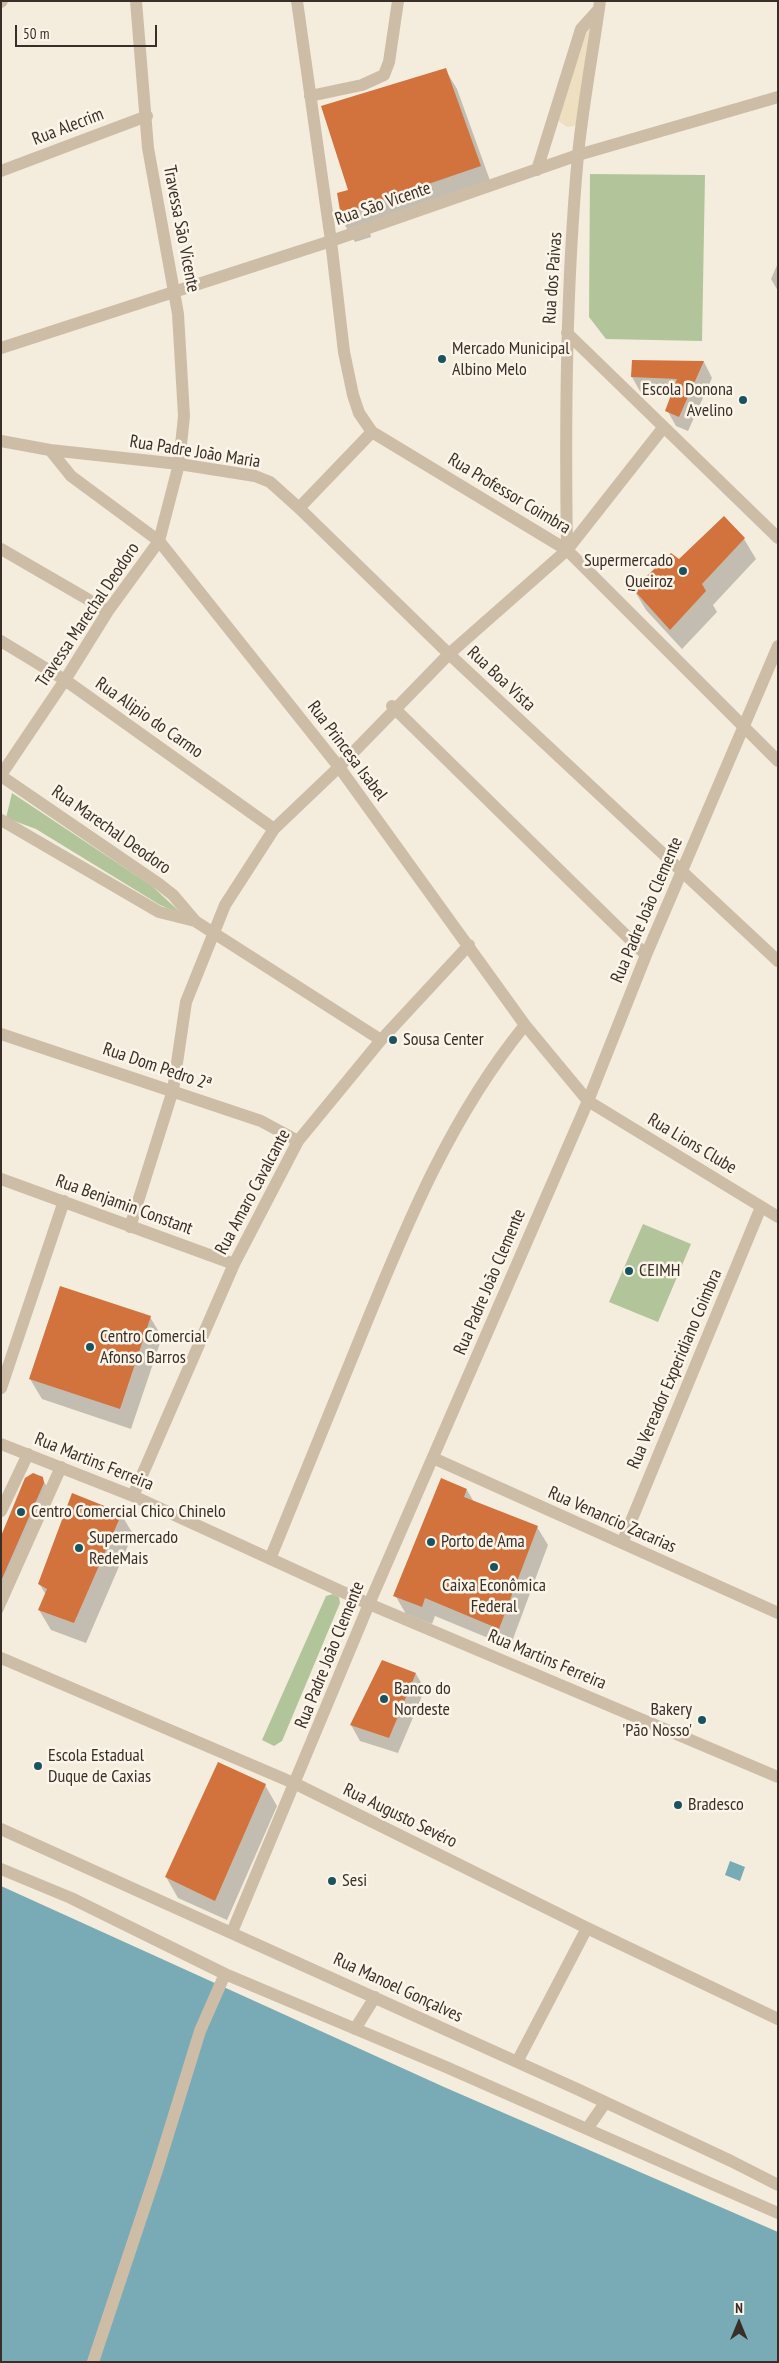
<!DOCTYPE html>
<html>
<head>
<meta charset="utf-8">
<style>
  body { margin:0 }
  #map { position:relative; width:779px; height:2363px; overflow:hidden; background:#f4ecdc; font-family:"PT Sans Narrow",sans-serif }
  canvas { display:block }
  .frame { position:absolute; inset:0; border:2px solid #3a2f28; pointer-events:none }
  .north { position:absolute; left:714px; top:2298px; width:50px; height:50px; -webkit-text-stroke:4px #fbf5e9; paint-order:stroke; rotate:0deg; font-size:14px; font-weight:700; line-height:20px; text-align:center; color:#3a2f28 }
  .north::after { content:''; display:block; margin:auto; width:18px; height:22px; background:#3a2f28; clip-path:polygon(50% 0,100% 100%,50% 72%,0 100%) }
  .scale { position:absolute; left:15px; top:25px; width:142px; height:22px; box-sizing:border-box; border:2px solid #3a2f28; border-top:0; padding-left:6px; font-size:15px; line-height:18px; white-space:nowrap; color:#3a2f28; -webkit-text-stroke:4px #fbf5e9; paint-order:stroke }
</style>
</head>
<body>
<div id="map">
<canvas width="779" height="2363"></canvas>
<div class="frame"></div>
<div class="north">N</div>
<div class="scale">50 m</div>
</div>
<script>
const c = document.querySelector('canvas').getContext('2d');
c.lineJoin = 'round';
function fillPath(path, color) {
  c.fillStyle = color;
  c.fill(path, 'evenodd');
}
function strokePath(path, color, width, dash) {
  c.strokeStyle = color;
  c.lineWidth = width;
  c.lineCap = dash ? 'butt' : 'round';
  c.setLineDash(dash || []);
  c.stroke(path);
}
function drawText(font, color, halo, rows, align = 'center') {
  c.font = font + ' "PT Sans Narrow",sans-serif';
  c.lineWidth = 5;
  c.setLineDash([]);
  c.textBaseline = 'middle';
  c.strokeStyle = halo;
  c.fillStyle = color;
  for (const [text, x, y, turn = 0] of rows) {
    c.save();
    c.translate(x, y);
    c.rotate((+turn || 0) * Math.PI / 180);
    c.textAlign = isNaN(turn) ? turn : align;
    if (halo) c.strokeText(text, 0, 0);
    c.fillText(text, 0, 0);
    c.restore();
  }
}
fillPath(new Path2D(`
  M590,174L705,175L702,341L606,339L589,317Z
  M12,793L152,886L183,915L160,905L36,829L6,818Z
  M643,1224L691,1244L658,1322L609,1302Z
  M333,1594L339,1597L340,1603L282,1741L274,1746L262,1740L326,1596Z`), '#b2c59a');
fillPath(new Path2D(`
  M591,27L580,123L574,126L567,127L557,120L585,29Z`), '#eedfc1');
fillPath(new Path2D(`
  M730,1861L745,1867L740,1881L725,1875Z
  M1,1886L444,2087L778,2232V2362H1Z`), '#78abb5');
fillPath(new Path2D(`
  M445,69L457,89L492,186L369,228L371,237L355,242L343,222L350,191Z
  M778,263V291L771,279Z
  M633,362H704L712,378L688,431L676,426L667,410L673,393H641L632,377Z
  M724,518L744,539L756,559L713,605L717,612L682,649L646,610L634,590L679,560Z
  M150,1317L162,1337L131,1429L42,1399L30,1379Z
  M42,1478L51,1494L50,1503L1,1616V1539Z
  M467,1490L474,1502L537,1527L548,1545L510,1647L435,1616L432,1624L406,1614L395,1595Z
  M121,1514L133,1534L86,1643L51,1630L39,1610L46,1595L39,1583Z
  M416,1674L425,1689L398,1753L360,1741L351,1725Z
  M218,1764L265,1785L277,1806L227,1920L178,1898L166,1877Z`), '#0003');
fillPath(new Path2D(`
  M446,68L481,166L358,208L360,217L342,222L337,193L348,190L321,106Z
  M632,360L704,361L679,417L665,411L677,379L631,377Z
  M724,516L745,538L702,584L706,591L670,630L633,589L671,553L679,559Z
  M60,1286L151,1316L120,1409L29,1379Z
  M33,1473L43,1477L44,1483L1,1581V1536L25,1478Z
  M441,1478L467,1489L464,1497L538,1526L499,1629L425,1598L422,1607L393,1596Z
  M72,1493L122,1513L74,1623L38,1610L47,1589L38,1584Z
  M382,1660L416,1673L389,1738L350,1725Z
  M218,1762L266,1784L215,1901L165,1877Z`), '#d2723d');
strokePath(new Path2D(`
  M297,1L331,241L344,352L353,395L359,413L372,432L567,550L778,761
  M1,2L2,1
  M310,96L362,85L384,75L389,62L398,1
  M537,170L581,29L599,9
  M1,171L147,116
  M567,333L778,538
  M1,348L331,241L578,155L778,97
  M1,441L50,450L179,464L255,476L270,482L299,508L372,432
  M50,450L71,476L159,541L339,767L525,1025L588,1101L778,1217
  M299,508L449,654L778,961
  M1,549L108,611
  M567,550C565,419 566,287 578,155C583,104 593,52 600,1
  M1,641L65,680L274,829
  M392,706L646,955
  M1,775L65,680L108,611L159,541L179,464L184,416L178,314L148,148L136,1
  M1,776L159,884L173,895L195,921L381,1040
  M1,820L159,912L195,921
  M1,1034L261,1121L298,1141
  M1,1179L234,1264
  M130,1227L173,1090L186,1002L225,905L274,829L339,767L449,654L567,550L663,428
  M1,1388L64,1201
  M1,1444L133,1496L369,1604L778,1777
  M433,1458L778,1613
  M133,1496L234,1264L298,1141L381,1040L469,945
  M1,1511L28,1454
  M622,1543L761,1207
  M270,1559C301,1483 332,1407 363,1331C407,1223 451,1116 525,1025
  M1,1601L61,1467
  M1,1658L296,1784L587,1928L778,2019
  M1,1829L577,2089L731,2161L778,2185
  M1,1869L71,1898L225,1974L446,2067L778,2213
  M232,1932L369,1604L588,1101L646,955L778,646
  M355,2029L375,1997
  M517,2062L587,1928
  M587,2129L605,2103
  M93,2362L158,2167L200,2031L225,1974`), '#cebda6', 12);
for (const [x, y, r, color] of [
  [442,359,5,"#19535f"],
  [743,400,5,"#19535f"],
  [683,571,5,"#19535f"],
  [393,1040,5,"#19535f"],
  [629,1271,5,"#19535f"],
  [90,1347,5,"#19535f"],
  [21,1512,5,"#19535f"],
  [431,1542,5,"#19535f"],
  [79,1548,5,"#19535f"],
  [494,1567,5,"#19535f"],
  [384,1699,5,"#19535f"],
  [702,1720,5,"#19535f"],
  [38,1766,5,"#19535f"],
  [678,1805,5,"#19535f"],
  [332,1881,5,"#19535f"]
]) {
  const dot = new Path2D();
  dot.arc(x, y, r, 0, 2 * Math.PI);
  c.fillStyle = color;
  c.fill(dot);
  strokePath(dot, '#fbf5e9', 2);
}
drawText('18px', '#3a2f28', '#fbf5e9', [
  ["Rua Alecrim",68,127,-21],
  ["Rua São Vicente",383,204,-19],
  ["Travessa São Vicente",181,229,79],
  ["Rua dos Paivas",553,278,-86],
  ["Rua Padre João Maria",195,452,9],
  ["Rua Professor Coimbra",509,494,31],
  ["Travessa Marechal Deodoro",88,615,-56],
  ["Rua Boa Vista",501,679,43],
  ["Rua Alipio do Carmo",149,718,35],
  ["Rua Princesa Isabel",347,751,53],
  ["Rua Marechal Deodoro",111,830,35],
  ["Rua Padre João Clemente",647,910,-67],
  ["Rua Dom Pedro 2ª",157,1067,19],
  ["Rua Lions Clube",692,1144,31],
  ["Rua Amaro Cavalcante",253,1192,-62],
  ["Rua Benjamin Constant",124,1205,20],
  ["Rua Padre João Clemente",490,1282,-67],
  ["Rua Vereador Experidiano Coimbra",675,1369,-67],
  ["Rua Martins Ferreira",94,1462,22],
  ["Rua Venancio Zacarias",612,1520,24],
  ["Rua Padre João Clemente",330,1655,-68],
  ["Rua Martins Ferreira",547,1660,23],
  ["Rua Augusto Sevéro",400,1816,26],
  ["Rua Manoel Gonçalves",398,1988,25]
]);
drawText('18px', '#3a2f28', '#fbf5e9', [
  ["Mercado Municipal",452,349],
  ["Albino Melo",452,370],
  ["Escola Donona",733,390,"right"],
  ["Avelino",733,411,"right"],
  ["Supermercado",673,561,"right"],
  ["Queiroz",673,582,"right"],
  ["Sousa Center",403,1040],
  ["CEIMH",639,1271],
  ["Centro Comercial",100,1337],
  ["Afonso Barros",100,1358],
  ["Centro Comercial Chico Chinelo",31,1512],
  ["Supermercado",89,1538],
  ["RedeMais",89,1559],
  ["Porto de Ama",441,1542],
  ["Caixa Econômica",494,1586,"center"],
  ["Federal",494,1607,"center"],
  ["Banco do",394,1689],
  ["Nordeste",394,1710],
  ["Bakery",692,1710,"right"],
  ["'Pão Nosso'",692,1731,"right"],
  ["Escola Estadual",48,1756],
  ["Duque de Caxias",48,1777],
  ["Bradesco",688,1805],
  ["Sesi",342,1881]
], 'left');
</script>
</body>
</html>
